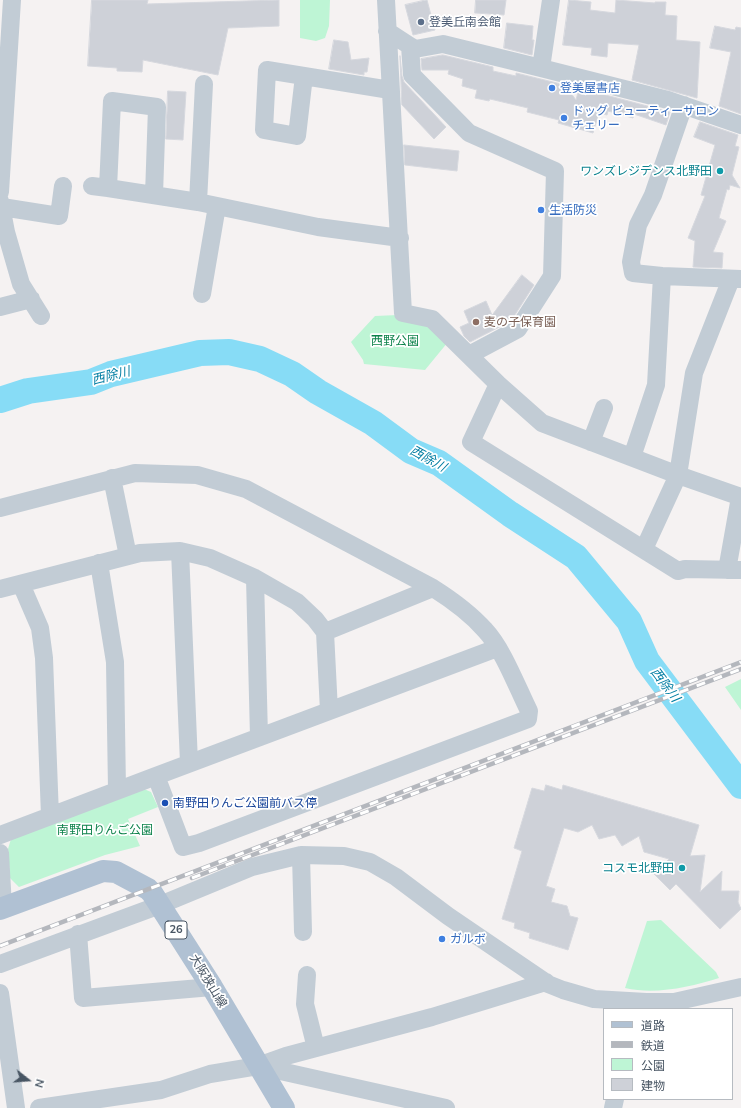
<!DOCTYPE html>
<html>
<head>
<meta charset="utf-8">
<style>
  body { margin:0 }
  #map { position:relative; width:741px; height:1108px; overflow:hidden; background:#f5f2f2; font-family:Mulish,"Noto Sans JP",sans-serif }
  canvas { display:block }
  .legend { position:absolute; left:603px; top:1008px; width:130px; height:92px; box-sizing:border-box; background:#fff; border:1px solid #b6bbc1; margin:0; padding:5px 7px; list-style:none; font-size:12px; color:#485563 }
  .legend li { display:flex; align-items:center; gap:8px; height:20px }
  .legend b { width:20px; border:1px solid #b6bbc1 }
  .north { position:absolute; left:8px; top:1060px; width:40px; height:40px; -webkit-text-stroke:3px #fff; paint-order:stroke; rotate:107deg; font-size:11px; font-weight:700; line-height:16px; text-align:center; color:#485563 }
  .north::after { content:''; display:block; margin:auto; width:14px; height:18px; background:#485563; clip-path:polygon(50% 0,100% 100%,50% 72%,0 100%) }
</style>
</head>
<body>
<div id="map">
<canvas width="741" height="1108"></canvas>
<ul class="legend">
<li><b style="height:5px;background:#b0c1d3"></b>道路</li>
<li><b style="height:5px;background:#b4b7bd"></b>鉄道</li>
<li><b style="height:11px;background:#bef5d5"></b>公園</li>
<li><b style="height:11px;background:#ced1d8"></b>建物</li>
</ul>
<div class="north">N</div>
</div>
<script>
const c = document.querySelector('canvas').getContext('2d');
c.lineJoin = 'round';
function fillPath(path, color) {
  c.fillStyle = color;
  c.fill(path, 'evenodd');
}
function strokePath(path, color, width, dash) {
  c.strokeStyle = color;
  c.lineWidth = width;
  c.lineCap = dash ? 'butt' : 'round';
  c.setLineDash(dash || []);
  c.stroke(path);
}
function drawText(font, color, halo, rows, align = 'center') {
  c.font = font + ' Mulish,"Noto Sans JP",sans-serif';
  c.lineWidth = 3.5;
  c.setLineDash([]);
  c.textBaseline = 'middle';
  c.strokeStyle = halo;
  c.fillStyle = color;
  for (const [text, x, y, turn = 0] of rows) {
    c.save();
    c.translate(x, y);
    c.rotate((+turn || 0) * Math.PI / 180);
    c.textAlign = isNaN(turn) ? turn : align;
    if (halo) c.strokeText(text, 0, 0);
    c.fillText(text, 0, 0);
    c.restore();
  }
}
fillPath(new Path2D(`
  M300,0H330L329,26L325,38L316,41L300,38Z
  M398,315L430,323L448,342L425,370L364,364L363,360L351,342L375,316Z
  M741,679V710L725,687Z
  M144,789L151,792L158,807L128,819L140,846L105,855L19,887L10,878L8,849L11,839Z
  M661,920L716,972L719,978C690,987 656,995 625,988L647,921Z`), '#bef5d5');
strokePath(new Path2D(`
  M0,400L28,391L91,382L111,374L200,353L229,352L260,359L292,374L318,392L373,423L411,451L439,463L510,514L576,557L629,621L647,661L741,786`), '#87dcf6', 26);
const building = new Path2D(`
  M92,0H148L147,4L279,0V26L228,28L218,75L143,60L142,72L117,71V68L88,66Z
  M427,0L435,30L413,35L405,5Z
  M476,0H506L504,15L475,13Z
  M569,0L591,2L590,10L615,13L616,0L655,3V2H666L665,15L677,16L676,40L700,42L697,98L632,80L639,45L608,43L607,57L591,55L592,48L563,45Z
  M507,23L533,26L532,40H534L532,55L504,48Z
  M715,26L735,30L736,27L741,28V114L719,106L731,52L710,48Z
  M334,40L348,42L351,60L369,58L367,72H364V75L329,69Z
  M443,55L493,67V71L516,76V73L565,85L576,100L579,88L670,112L666,125L634,114L633,118L608,111L607,115L599,113L593,133L558,123L559,120L527,112L528,108L490,99L489,101L475,98L477,90L462,86L463,79L448,74L449,70H422L421,59Z
  M400,56L402,76L404,82L446,127L434,139L402,105Z
  M168,91L186,92L183,140L166,139Z
  M700,122L738,135L735,146L739,147L732,175L740,188L730,185L729,190L727,189L719,218L726,221L713,252L723,253L722,268L693,267L695,241L688,238L705,196L701,195L715,145L694,137Z
  M404,145L459,151L457,171L405,165Z
  M522,275L534,285L511,321L470,342L464,336L460,327L469,323L464,311L486,301L492,315Z
  M546,785L562,790L563,785L699,825L690,856L705,855L700,892L722,871L721,891H739L738,902L741,909L720,929L676,884L670,890L654,874L669,859L644,852L639,836L622,846L615,835L599,839L592,825L578,832L564,828L546,886L555,889L551,902L567,906L570,916L578,918L568,950L529,938L530,933L514,928L515,923L502,919L522,851L514,848L532,788L544,791Z`);
fillPath(building, '#ced1d8');
strokePath(building, '#d6d8de', 1);
strokePath(new Path2D(`
  M386,0L403,313L432,319L498,384L542,423L678,475L741,497
  M551,0L541,68L668,100L741,125
  M387,31L410,46L412,75L469,133L555,171L552,276L518,329L469,355
  M410,46L415,49L443,44L541,68
  M304,76L297,136L264,130L267,70L390,90
  M684,105L653,195L638,225L631,262L633,273L662,276L741,279
  M92,186L108,188L112,101L157,107L154,195
  M108,188L198,202L318,227L400,238
  M0,192L12,0
  M0,201L6,232L21,284L41,316
  M198,202L204,84
  M2,207L59,216L63,186
  M202,294L217,206
  M0,307L31,299
  M498,384L471,442L678,571L685,569L741,570
  M591,442L604,408
  M632,457L656,385L662,276
  M112,478L128,556
  M0,508L135,473L197,475L246,489L433,588C452,600 470,613 485,630C503,649 517,687 529,711L528,719L199,843L183,847L156,776L0,835
  M644,549L678,475L694,373L731,279
  M180,551L189,763
  M99,563L115,662L117,790
  M727,570L740,497
  M255,578L259,737
  M21,584L40,628L44,658L50,816
  M0,589L140,553L180,551L210,558L255,578L297,602L315,619L325,632L329,711
  M325,632L433,588
  M156,776L497,648
  M0,853L3,907
  M301,855L303,932
  M78,934L83,998L212,987
  M0,964L160,905L252,867L301,855L344,856L370,862L396,877L448,916L548,984L563,990L594,999L646,1002H674L741,987
  M307,975L305,1004L316,1048
  M0,993L16,1108
  M258,1066L446,1108
  M39,1108L161,1090L210,1074L258,1066L286,1056L432,1017L546,982
  M613,1108L615,1099`), '#c2ccd5', 18);
strokePath(new Path2D(`
  M0,909L103,871L116,872L148,889L152,893L212,987L284,1108`), '#b0c1d3', 22);
const rail = new Path2D(`
  M192,878L741,669
  M0,946L741,662`);
strokePath(rail, '#b4b7bd', 4.5);
strokePath(rail, '#fff', 3, [9]);
for (const [x, y, r, color] of [
  [421,22,4,"#5c6f8a"],
  [552,88,4,"#3f7fe0"],
  [564,118,4,"#3f7fe0"],
  [720,171,4,"#0f9aa8"],
  [541,210,4,"#3f7fe0"],
  [476,322,4,"#8d6e63"],
  [165,803,4,"#1a4fb4"],
  [682,868,4,"#0f9aa8"],
  [442,939,4,"#3f7fe0"]
]) {
  const dot = new Path2D();
  dot.arc(x, y, r, 0, 2 * Math.PI);
  c.fillStyle = color;
  c.fill(dot);
  strokePath(dot, '#fff', 1.5);
}
for (const [x, y, w] of [
  [176,930,22]
]) {
  const box = new Path2D();
  box.roundRect(x - w / 2, y - 9, w, 18, 3);
  c.fillStyle = '#fff';
  c.fill(box);
  strokePath(box, '#485563', 1);
}
drawText('bold 11px', '#485563', null, [
  ["26",176,930]
]);
drawText('12px', '#4e5e75', '#fff', [
  ["登美丘南会館",429,22]
], 'left');
drawText('12px', '#366cbe', '#fff', [
  ["登美屋書店",560,88],
  ["ドッグ ビューティーサロン",572,111],
  ["チェリー",572,125],
  ["生活防災",549,210],
  ["ガルボ",450,939]
], 'left');
drawText('12px', '#0d838f', '#fff', [
  ["ワンズレジデンス北野田",712,171],
  ["コスモ北野田",674,868]
], 'right');
drawText('12px', '#785e54', '#fff', [
  ["麦の子保育園",484,322]
], 'left');
drawText('12px', '#0d824b', '#fff', [
  ["西野公園",395,341],
  ["南野田りんご公園",105,830]
]);
drawText('12px', '#164399', '#fff', [
  ["南野田りんご公園前バス停",173,803]
], 'left');
drawText('12px', '#485563', '#fff', [
  ["大阪狭山線",208,981,59]
]);
drawText('italic 13px', '#037ea3', '#fff', [
  ["西除川",111,376,-14],
  ["西除川",428,459,29],
  ["西除川",665,685,53]
]);
</script>
</body>
</html>
